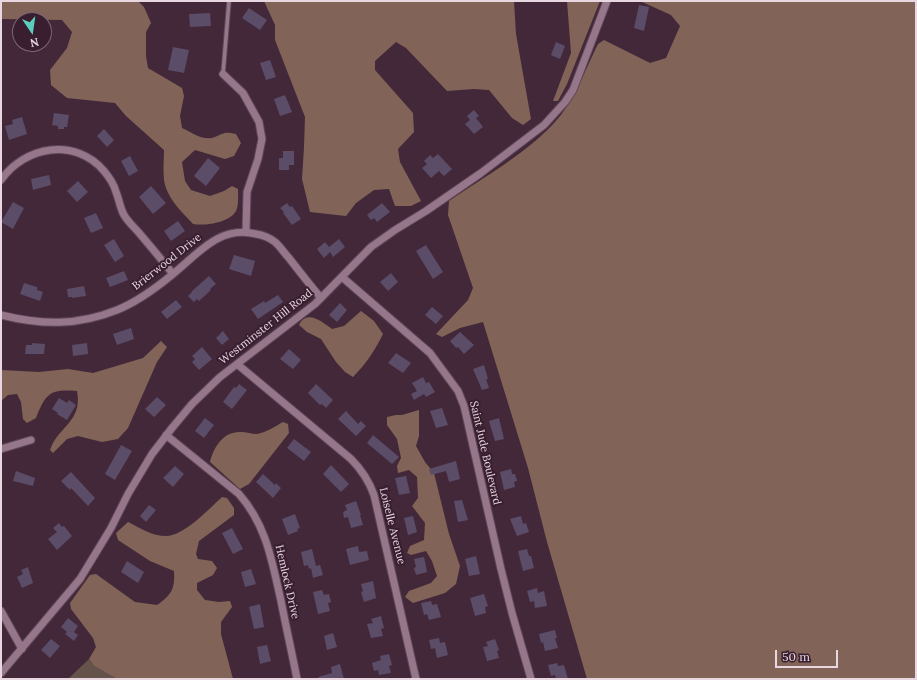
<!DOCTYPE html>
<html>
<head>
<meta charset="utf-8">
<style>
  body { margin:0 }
  #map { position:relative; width:917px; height:680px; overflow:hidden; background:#43283a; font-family:Lora,serif }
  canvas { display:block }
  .frame { position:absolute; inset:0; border:2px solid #e8d6e1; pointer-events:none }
  .north { position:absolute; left:12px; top:12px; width:40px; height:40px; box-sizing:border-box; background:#381e2f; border:1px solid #7e6876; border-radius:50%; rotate:167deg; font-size:11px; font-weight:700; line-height:16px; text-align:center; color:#e8d6e1 }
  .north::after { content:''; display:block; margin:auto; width:14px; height:18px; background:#5bcebc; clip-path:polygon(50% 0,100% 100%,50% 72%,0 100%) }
  .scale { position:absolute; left:775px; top:650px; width:63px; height:18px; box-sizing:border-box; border:2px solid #e8d6e1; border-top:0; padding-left:5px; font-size:12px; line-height:14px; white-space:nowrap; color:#e8d6e1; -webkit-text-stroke:3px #381e2f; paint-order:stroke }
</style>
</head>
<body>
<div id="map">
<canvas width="917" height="680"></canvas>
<div class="frame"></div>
<div class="north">N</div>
<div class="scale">50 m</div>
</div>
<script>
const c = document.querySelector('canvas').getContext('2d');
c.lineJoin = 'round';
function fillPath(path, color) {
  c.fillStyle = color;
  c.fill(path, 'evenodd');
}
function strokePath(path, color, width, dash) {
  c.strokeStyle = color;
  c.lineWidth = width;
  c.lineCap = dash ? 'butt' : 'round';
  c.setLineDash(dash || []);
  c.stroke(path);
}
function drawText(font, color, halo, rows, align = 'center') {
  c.font = font + ' Lora,serif';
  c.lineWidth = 4;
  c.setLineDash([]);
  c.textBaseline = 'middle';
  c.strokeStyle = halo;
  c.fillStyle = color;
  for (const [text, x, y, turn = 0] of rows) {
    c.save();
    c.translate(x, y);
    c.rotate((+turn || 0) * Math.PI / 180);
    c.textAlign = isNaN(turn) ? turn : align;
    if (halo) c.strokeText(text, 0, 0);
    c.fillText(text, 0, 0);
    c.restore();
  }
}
fillPath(new Path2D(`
  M89,659L94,666L117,679H68Z`), '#65524a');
fillPath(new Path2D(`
  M1,1H138L144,7L151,23L146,32V56L148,68L182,88L184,96L180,116L182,128C191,132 201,140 212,138C224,134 222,131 236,134L241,143L234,156L225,159L195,150L182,162L185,181L191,190L210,196L224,191L232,186L238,189C238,195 239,205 236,211C229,223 205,226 193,224C183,213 171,202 166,188C162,178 164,161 164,150L126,116L115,103L67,98L51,85L50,70L67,48L72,32L62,20L1,19Z
  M264,1H514L516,34L531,119L523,125L512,118L489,90L474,89L447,91L406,48L396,42L375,61V70L413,113L414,132L398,149L400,162L421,201L411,206H395L389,189L374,190L356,203L346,216L310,212L302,179L304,147L305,117L275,40V25Z
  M567,1H600L567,84L558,101H553L571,53Z
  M640,1H916V679H587L547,542L528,468L483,322L460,328L442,337L436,334L468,300L473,288L448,215L449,201C484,177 527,153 555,122C573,103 586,68 598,44L604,40L650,63L666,58L680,26L671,15Z
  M361,311L374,321L383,334C375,350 366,364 353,377L345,372L336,362L321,339L307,332L299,325C307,309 322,322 332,329L344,326Z
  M161,341L167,347L157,362L128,428L118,439L102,442L78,436L67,439L53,453L50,450C58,426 83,422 77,391C50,389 46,393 36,418L27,423L23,419L21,402L17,394L8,395L1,401V370L39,372L68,369L93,373L143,358Z
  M419,410V436L416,446L425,462L434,473L449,534L460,566L456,584L445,593L413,603L405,597L409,591L431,583L437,576L432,561L426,551L411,555L407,553L410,546L424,540L425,523L412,506L418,498L417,477L409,470L398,473L397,466L401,458L397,439L387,425V417L396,415H402Z
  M283,422L288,424L289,433L249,484L240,489L210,462C214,446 224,431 241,432C246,432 252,434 257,434C265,433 276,426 283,422Z
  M222,497L227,498L234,508V515L199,541L196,554L198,559L212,561L217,568L213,575L197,583V590L205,600L219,602L230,601L232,607L221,622V634L233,679H117L94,666L89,659L96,647L93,638L71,609L70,603L90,575L96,574L135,602L157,605C172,595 175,588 174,571L150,561L118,540L116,533L128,522C140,528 152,536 166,536C184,536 209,509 222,497Z`), '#816457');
fillPath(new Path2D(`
  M639,5L649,7L644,31L634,28Z
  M249,8L267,20L260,30L242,18Z
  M210,13L211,26L190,27L189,14Z
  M556,42L565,46L560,59L551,55Z
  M173,47L189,50L184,73L168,70Z
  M270,60L276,77L266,80L260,63Z
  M285,95L292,112L280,116L274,99Z
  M474,110L479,116L476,118L483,127L474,134L465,124L470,120L467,116Z
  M54,113L69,115L67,127H64V129H58V126L52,125Z
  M22,117L27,134L9,140L5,126L13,124L12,120Z
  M104,129L114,140L107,147L97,136Z
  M283,151H294V165H289V170H279V158H283Z
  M438,154L452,169L444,176L439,171L431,178L422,168L427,164L424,161L430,155L433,158Z
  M130,156L138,171L129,176L121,161Z
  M208,158L220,168L206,186L194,176Z
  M49,175L51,185L33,190L31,179Z
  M78,181L88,192L77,202L67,191Z
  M151,186L166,203L153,214L139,197Z
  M13,202L24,208L13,229L1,222Z
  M287,203L290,207L292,206L301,219L292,225L283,213L284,212L280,208Z
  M382,203L390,212L377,222L374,218L371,220L367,215Z
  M96,213L103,228L91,233L84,218Z
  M178,221L185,231L171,241L164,231Z
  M114,239L124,256L115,262L104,245Z
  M339,239L345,247L333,257L330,252L324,258L317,249L325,242L329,247Z
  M426,245L443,272L433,279L416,251Z
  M234,255L255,261L251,276L229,269Z
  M124,271L128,280L110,287L106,278Z
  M391,273L398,282L388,291L380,282Z
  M209,276L216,284L210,289L211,290L199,301L197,299L194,302L188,296L192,292V291Z
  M24,283L37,287V290L43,292L40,301L20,294Z
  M84,286L86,296L72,298V297H68L67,289Z
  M278,295L283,302L258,319L251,309L264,301L265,303Z
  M176,300L182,307L167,319L161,312Z
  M340,303L347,310L337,322L329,315Z
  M432,307L443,316L436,324L425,315Z
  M131,328L134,339L117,345L113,334Z
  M223,331L229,339L222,345L216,338Z
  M460,332L474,345L464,354L458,347L456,348L450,341Z
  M32,343L45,344L44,354H25L26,345H32Z
  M87,343L88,354L73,356L72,345Z
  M202,347L212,359L199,370L192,362L195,359L192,356Z
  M289,349L301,360L293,369L280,359Z
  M396,353L411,363L403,373L388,363Z
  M484,365L488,379H486L489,388L482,390L473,369Z
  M423,377L426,383L429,382L435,392L426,397L424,394L414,400L411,394L417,391L412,383Z
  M239,384L247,390L232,409L223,402L234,387L236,388Z
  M316,384L333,400L326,408L322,404L320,405L308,393Z
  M157,397L166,405L154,417L145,409Z
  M59,398L67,403L69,400L76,405L67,420L57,414L58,413L52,409Z
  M442,408L448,425L436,428L430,411Z
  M346,411L358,424L361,421L366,426L356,436L338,419Z
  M205,418L214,425L204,438L195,431Z
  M499,418L504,439L495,441L489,421Z
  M373,435L399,457L392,464L367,443Z
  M294,439L311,452L304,461L287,448Z
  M121,445L132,451L115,480L105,474Z
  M456,461L460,479L449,482L446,471L431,475L429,469Z
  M331,465L349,484L341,492L323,474Z
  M175,466L184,474L173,487L163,478Z
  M511,469L512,474H515L517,481L514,482L515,487L504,490L500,472Z
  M16,471L35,478L33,486L13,481Z
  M71,472L95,498L88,506L71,488L70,490L61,481Z
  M263,474L275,485L276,483L281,488L273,498L256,482Z
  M406,476L410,493L399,495L395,478Z
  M462,500L468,520L458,522L454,501Z
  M356,501L361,515H360L363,525L351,528L348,517L344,518L343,512L347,510L345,505Z
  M149,505L156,510L146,522L140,516Z
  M295,514L300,528L297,529L298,531L288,535L282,519Z
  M413,516L417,532L408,535L404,518Z
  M521,516L523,524L526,523L529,532L517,536L510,519Z
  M59,523L62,527L64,526L72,536L57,550L48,539L57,532L53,528Z
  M232,528L243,549L233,554L222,533Z
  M358,546L359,552L367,551L369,560L350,565L346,549Z
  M312,549L316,566L320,565L323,575L313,578L311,568L309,569L308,565L304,566L301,552Z
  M527,549L529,556H531L534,568L523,571L518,551Z
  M476,556L480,574L469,576L465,559Z
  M424,557L427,572L416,575L414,568L416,567L414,559Z
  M127,561L144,572L138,583L121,572Z
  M28,567L33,583L22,588L17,577L23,574L21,570Z
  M251,569L256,584L245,587L241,572Z
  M373,581L376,598L364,602L361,592L363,591L361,584Z
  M537,588L538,593L544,591L547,606L535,608L534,601L530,602L527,591Z
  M322,590L324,595L329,594L331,602L328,603L330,611L318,614L313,592Z
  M484,594L488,606L485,607L486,613L475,616L470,598Z
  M431,601L432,605L437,604L441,617L429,620L427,614L424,615L421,603Z
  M260,604L264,627L254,629L249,607Z
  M381,616L384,628L381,629L383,636L371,638L367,624L373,623L371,619Z
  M68,618L78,626L74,632L78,635L74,641L65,634L67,632L61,627Z
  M555,630L557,638H555L558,648L545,651L543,642L541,643L539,634Z
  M333,633L337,647L327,650L324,636Z
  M439,638L440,643L445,642L448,655L437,658L435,648L431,649L429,640Z
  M51,639L60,646L50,658L41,650Z
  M495,639L499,650L497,651L499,658L487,661L483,647L488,646L486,642Z
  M267,645L271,661L260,664L257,647Z
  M389,654L392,665L389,666L391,673L379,675L378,670L374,671L372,663L381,660L380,656Z
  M557,663L558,666L564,665L568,679H556L555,675L551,676L548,665Z
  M340,664L344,679H319L318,677L332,673L331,667Z`), '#5b4c68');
const lane = new Path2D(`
  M223,74L229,1`);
const street = new Path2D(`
  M223,74L243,93L259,122L262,139L258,159L247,192L246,231
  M1,180C25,146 75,137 104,171C109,177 114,184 116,192C119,199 120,208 124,215C128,222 135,228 140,234C151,247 162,260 173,274
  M342,277L430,353L458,391L464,406L501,569L512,613L531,679
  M1,315C42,325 77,326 117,310C137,302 156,288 173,274C198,254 219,225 256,234C262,235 270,238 275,242C280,246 284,253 289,258C299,271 310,285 321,298
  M237,364L351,459C362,470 369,481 374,495L416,679
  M166,435L239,494C267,526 272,562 281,601C286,627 292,653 297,679
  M1,449L31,440
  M1,611L22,649
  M1,673L80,579L111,528L128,494L152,454L172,428L192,404L220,377L237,364L315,304L371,247L395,230L426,211L481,173L544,125L565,102L573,90L607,1`);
strokePath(lane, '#5e4757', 5.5);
strokePath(street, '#5e4757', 9);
strokePath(lane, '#96768a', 3.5);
strokePath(street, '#96768a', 7);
drawText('11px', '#e8d6e1', '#381e2f', [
  ["Brierwood Drive",167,262,-38],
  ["Westminster Hill Road",266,327,-38],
  ["Saint Jude Boulevard",485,453,77],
  ["Loiselle Avenue",392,526,76],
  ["Hemlock Drive",287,582,77]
]);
</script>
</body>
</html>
